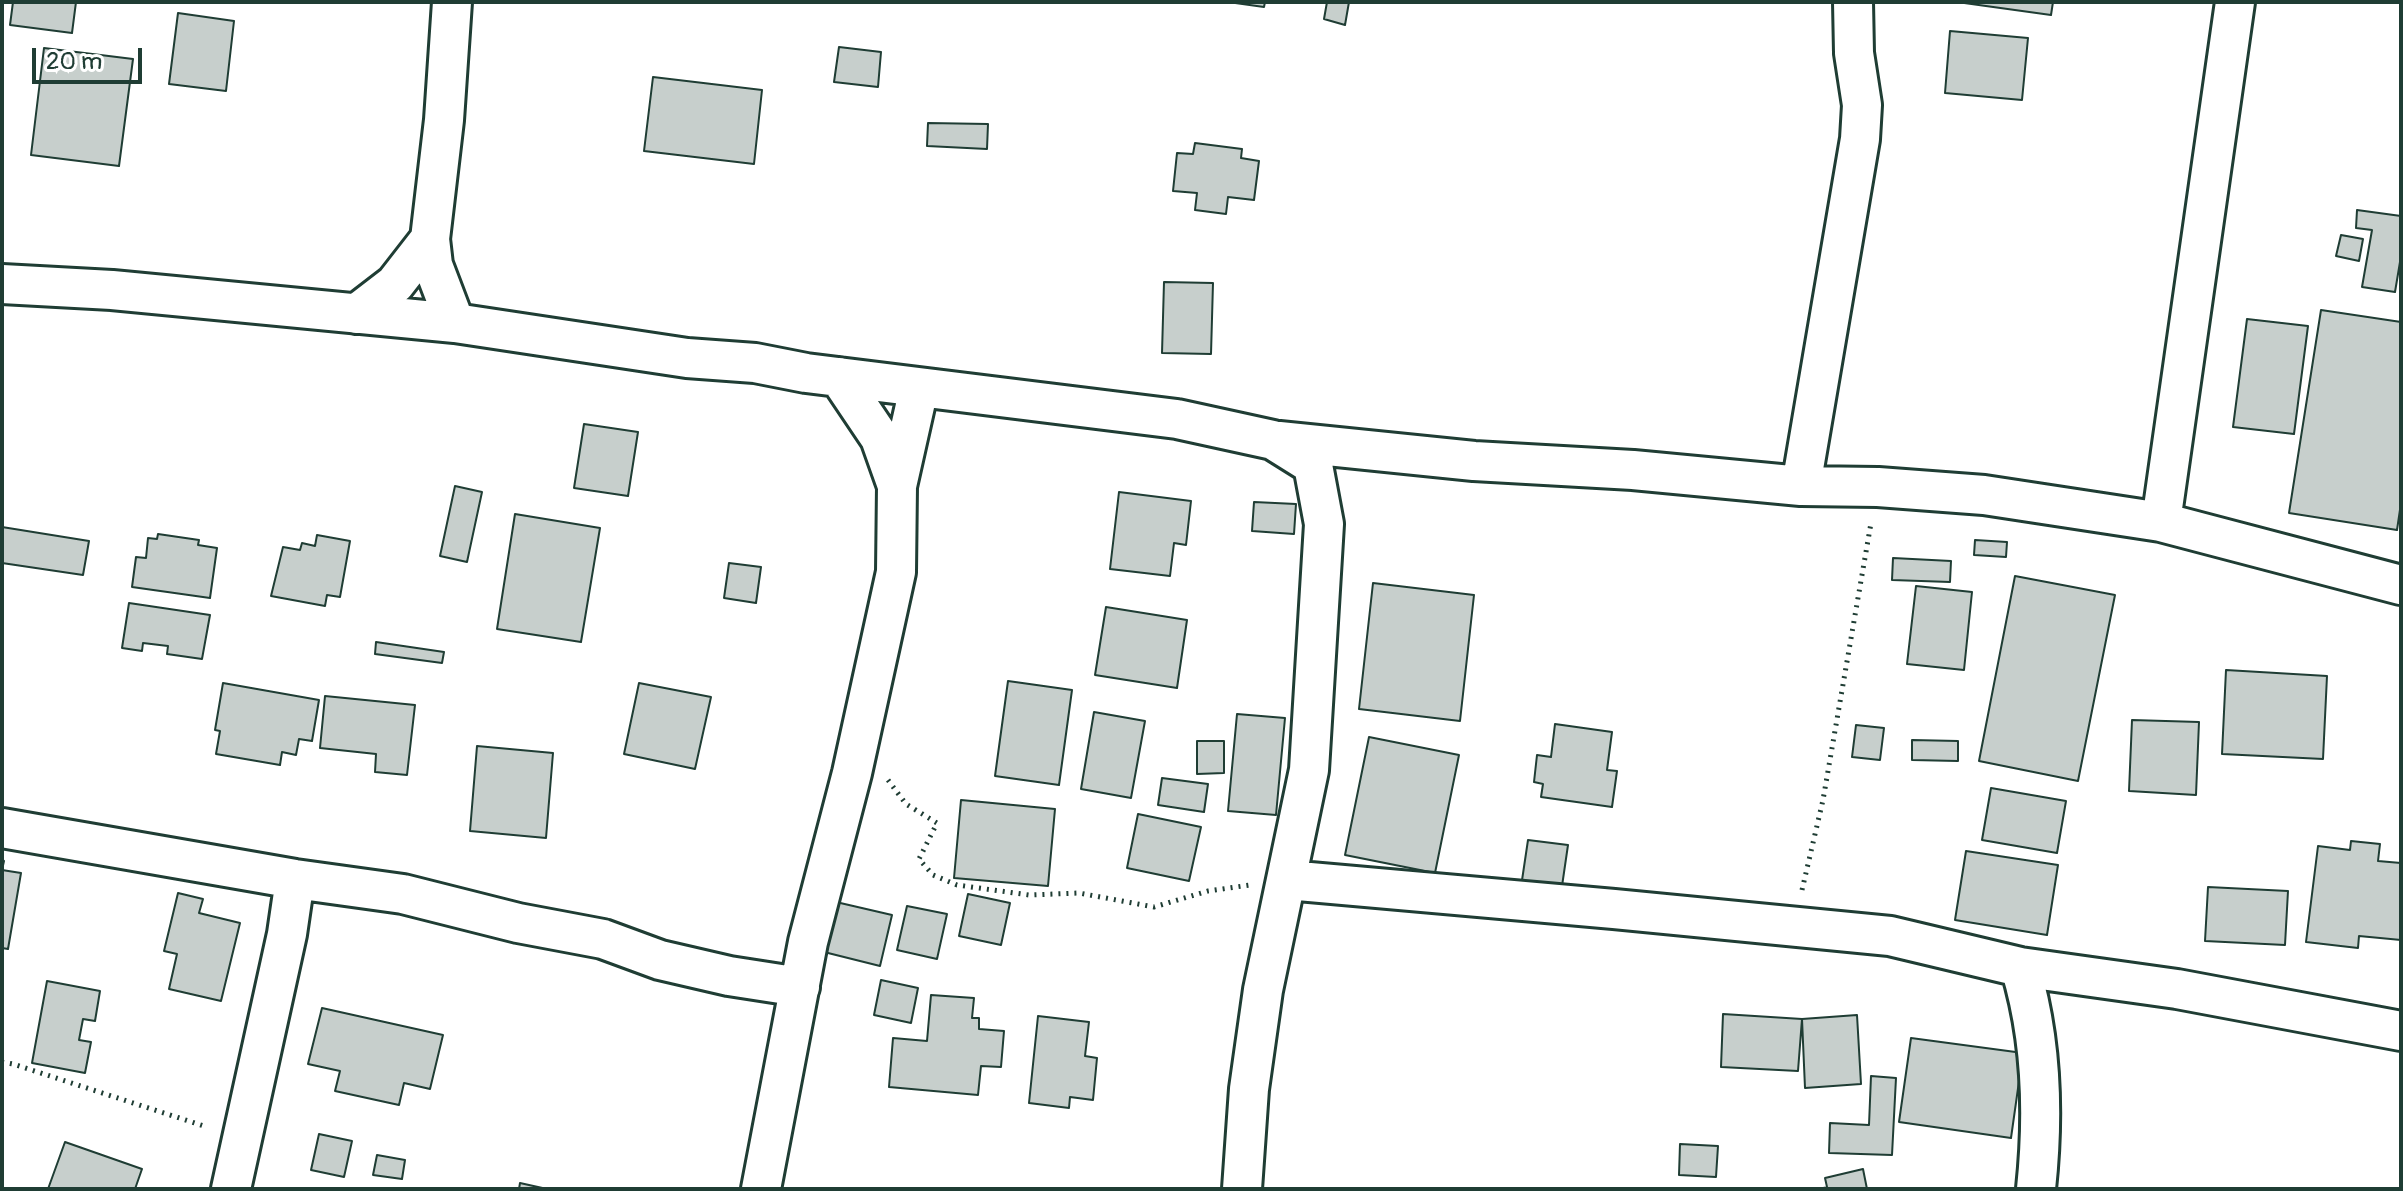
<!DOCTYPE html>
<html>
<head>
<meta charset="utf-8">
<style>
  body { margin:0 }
  #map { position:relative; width:2403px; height:1191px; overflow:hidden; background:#fff; font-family:Pangolin,sans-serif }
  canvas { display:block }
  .frame { position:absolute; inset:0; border:4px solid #1f3d34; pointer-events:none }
  .scale { position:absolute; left:32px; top:48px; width:110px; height:36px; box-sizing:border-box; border:4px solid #1f3d34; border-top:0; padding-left:10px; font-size:24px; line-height:28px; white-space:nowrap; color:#1f3d34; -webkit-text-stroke:6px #fff; paint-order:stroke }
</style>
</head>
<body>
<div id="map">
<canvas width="2403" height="1191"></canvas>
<div class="frame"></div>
<div class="scale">20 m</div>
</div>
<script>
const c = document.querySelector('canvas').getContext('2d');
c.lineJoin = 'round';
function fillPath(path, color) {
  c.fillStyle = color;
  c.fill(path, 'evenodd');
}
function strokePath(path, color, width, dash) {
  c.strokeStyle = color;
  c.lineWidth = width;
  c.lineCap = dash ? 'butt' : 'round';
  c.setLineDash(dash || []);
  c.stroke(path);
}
const building = new Path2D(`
  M13,2H76L72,33L10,25Z
  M1228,2H1265L1264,7Z
  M1327,2H1349L1345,25L1324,19Z
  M1957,2H2053L2051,15Z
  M178,13L234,21L226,91L169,84Z
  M1950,31L2028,38L2022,100L1945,93Z
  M839,47L881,52L878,87L834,82Z
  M44,48L133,59L119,166L31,155Z
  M653,77L762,90L754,164L644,151Z
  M928,123L988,124L987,149L927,146Z
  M1195,143L1242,149L1241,158L1259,161L1254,200L1228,197L1226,214L1195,210L1197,193L1173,191L1177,153L1193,154Z
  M2357,210L2401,216V256L2395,292L2362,287L2372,230L2356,228Z
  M2341,235L2363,239L2359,261L2336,256Z
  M1164,282L1213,283L1211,354L1162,353Z
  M2321,310L2401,322V503L2397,530L2289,513Z
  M2247,319L2308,326L2294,434L2233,427Z
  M584,424L638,432L628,496L574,488Z
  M455,486L482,492L467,562L440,556Z
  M1119,492L1191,501L1186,545L1174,543L1170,576L1110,569Z
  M1254,502L1296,504L1294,534L1252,531Z
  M515,514L600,528L581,642L497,629Z
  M2,527L89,541L83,575L2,563Z
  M158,534L199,540L198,545L217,548L210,598L132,587L136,557L146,558L148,538L157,539Z
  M317,535L350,541L340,597L327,595L325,606L271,596L283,547L300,550L302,543L315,546Z
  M1975,540L2007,542L2006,557L1974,555Z
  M1893,558L1951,561L1950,582L1892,580Z
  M729,563L761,567L756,603L724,598Z
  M2015,576L2115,595L2078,781L1979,761Z
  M1373,583L1474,595L1460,721L1359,709Z
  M1916,586L1972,592L1964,670L1907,664Z
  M129,603L210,615L202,659L167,654L168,646L143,643L142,651L122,648Z
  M1106,607L1187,620L1177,688L1095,675Z
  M376,642L444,652L442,663L375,654Z
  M2226,670L2327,676L2323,759L2222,754Z
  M1008,681L1072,690L1059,785L995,776Z
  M223,683L319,700L312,741L299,739L296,755L282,752L280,765L216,754L220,731L215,730Z
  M639,683L711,697L695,769L624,754Z
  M325,696L415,705L407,775L375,772L376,754L320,748Z
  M1094,712L1145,721L1131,798L1081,789Z
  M1237,714L1285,718L1276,815L1228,811Z
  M2132,720L2199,722L2196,795L2129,791Z
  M1555,724L1612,732L1607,770L1617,771L1612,807L1541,797L1543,784L1534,782L1537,755L1551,757Z
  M1856,725L1884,728L1880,760L1852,757Z
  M1369,737L1459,755L1435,873L1345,855Z
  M1912,740L1958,741V761L1912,760Z
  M1197,741H1224V773L1197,774Z
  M477,746L553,753L546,838L470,831Z
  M1162,778L1208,784L1204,812L1158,805Z
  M1991,788L2066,801L2057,853L1982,840Z
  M961,800L1055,809L1048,886L954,878Z
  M1138,814L1201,827L1189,881L1127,868Z
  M1528,840L1568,845L1561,893L1521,887Z
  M2351,841L2380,844L2378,861L2401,863V940L2359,936L2358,948L2306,942L2318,846L2350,850Z
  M1966,851L2058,865L2047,935L1955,920Z
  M2,860L4,861L2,870L21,873L8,949L2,948Z
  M2208,887L2288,891L2285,945L2205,941Z
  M178,893L203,899L199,913L240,923L221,1001L169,989L177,954L164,951Z
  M968,894L1010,903L1001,945L959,936Z
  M836,902L892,915L880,966L824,952Z
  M907,906L947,914L937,959L897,950Z
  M881,980L918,988L911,1023L874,1015Z
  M47,981L100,991L95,1021L83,1019L79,1040L91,1042L85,1073L32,1063Z
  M931,995L974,998L972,1018H979V1029L1004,1031L1001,1067L981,1066L978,1095L889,1087L893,1038L927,1041Z
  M322,1008L443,1035L430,1089L404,1083L399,1105L335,1091L340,1071L308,1064Z
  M1723,1014L1802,1019L1798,1071L1721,1067Z
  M1857,1015L1861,1084L1805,1088L1802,1019Z
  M1038,1016L1089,1022L1085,1056L1097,1058L1093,1100L1070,1097L1069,1108L1029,1103Z
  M1911,1038L2023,1053L2011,1138L1899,1122Z
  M1871,1076L1896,1078L1892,1155L1829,1153L1830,1123L1869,1125Z
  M319,1134L352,1141L344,1177L311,1170Z
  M65,1142L142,1169L135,1189H48Z
  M1680,1144L1718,1146L1716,1177L1679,1175Z
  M377,1155L405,1160L402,1179L373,1175Z
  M1863,1169L1867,1189H1820L1827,1187L1825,1178Z
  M520,1183L547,1189H519Z`);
fillPath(building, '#c7cfcc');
strokePath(building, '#1f3d34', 2);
const minor = new Path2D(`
  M452,2L444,120L430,239L433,265L455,323
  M2,284L112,290L455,323L687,358L755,363L806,373L1177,419L1273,440L1313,465L1324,524L1309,770L1263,990L1249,1089L1242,1189
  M356,314L395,284L430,239
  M839,377L880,438L897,486
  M1279,441L1474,461L1633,470L1801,486L1878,487L1984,495L2161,522L2401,585
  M1801,486L1860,139L1862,105L1854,53L1853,2
  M2161,522L2235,2
  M2,828L295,879L403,894L518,923L603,939L660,960L729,976L800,987
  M1287,880L1614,909L1890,936L2020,967L2177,989L2401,1031
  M2020,967C2042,1039 2044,1114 2036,1189
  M231,1189L287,934L295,879
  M761,1189L808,942L852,773L896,572L897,486L919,388`);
strokePath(minor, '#1f3d34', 44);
strokePath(new Path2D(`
  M888,780L906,804L937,823L919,859L933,875L957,885L1029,895L1079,893L1154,907L1208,891L1250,885
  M1802,890L1823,800L1871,523
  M2,1062L13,1064L207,1127`), '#1f3d34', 5, [2, 6]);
strokePath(minor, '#fff', 38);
</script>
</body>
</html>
